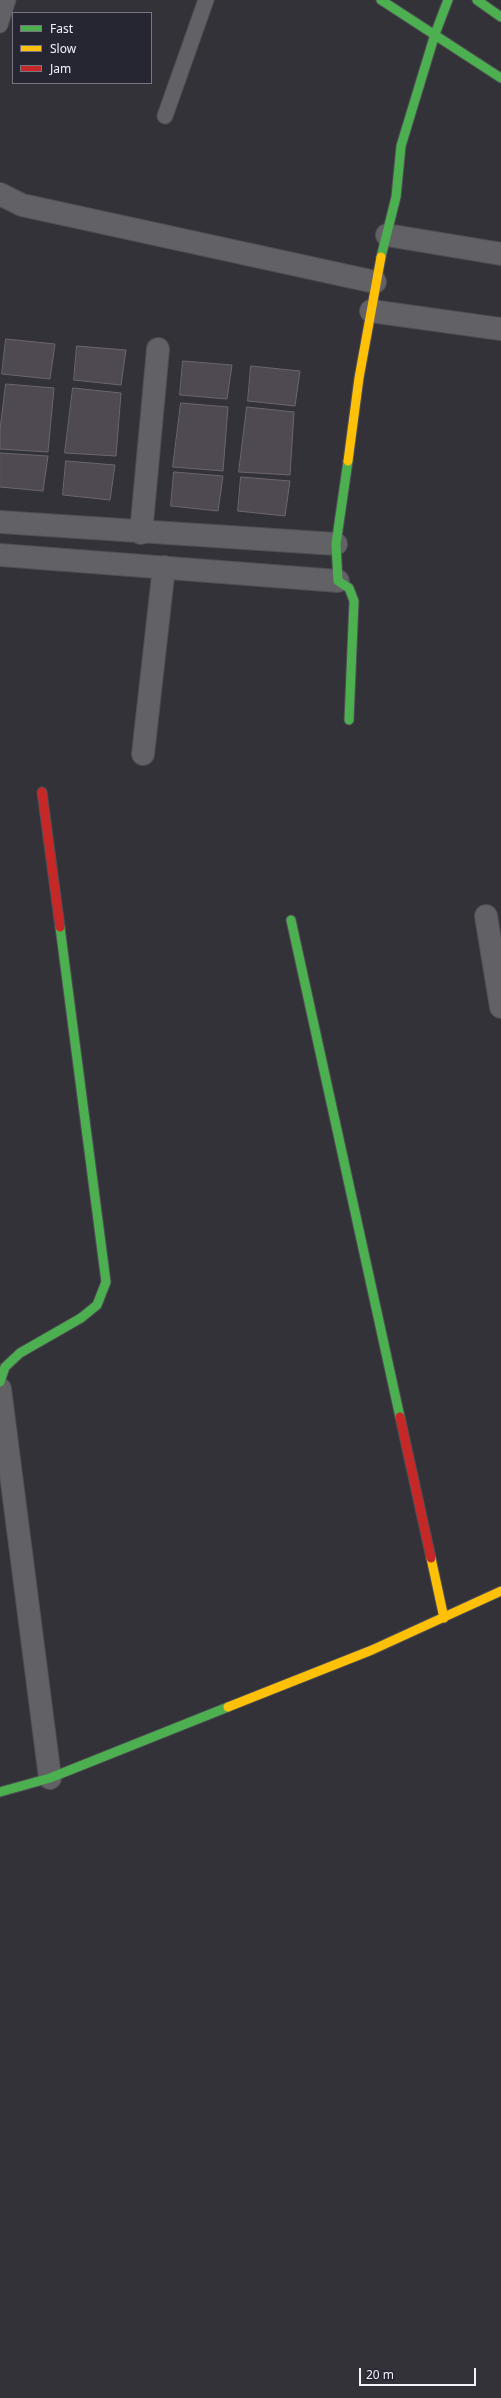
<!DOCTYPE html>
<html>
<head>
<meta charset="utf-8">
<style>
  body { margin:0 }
  #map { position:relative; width:501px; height:2398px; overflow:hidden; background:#333239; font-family:"Noto Sans",sans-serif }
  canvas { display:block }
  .legend { position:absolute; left:12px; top:12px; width:140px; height:72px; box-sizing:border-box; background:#262532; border:1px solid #787783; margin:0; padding:5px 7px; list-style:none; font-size:12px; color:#f4f3fc }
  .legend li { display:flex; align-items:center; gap:8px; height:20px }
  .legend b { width:20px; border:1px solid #787783 }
  .scale { position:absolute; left:359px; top:2368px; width:117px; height:18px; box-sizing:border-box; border:2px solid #f4f3fc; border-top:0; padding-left:5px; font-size:12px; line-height:14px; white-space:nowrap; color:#f4f3fc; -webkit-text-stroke:3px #262532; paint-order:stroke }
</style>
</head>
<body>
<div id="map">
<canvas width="501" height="2398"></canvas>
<ul class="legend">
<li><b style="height:5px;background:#4caf50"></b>Fast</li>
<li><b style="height:5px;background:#ffc107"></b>Slow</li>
<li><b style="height:5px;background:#c62828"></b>Jam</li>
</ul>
<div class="scale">20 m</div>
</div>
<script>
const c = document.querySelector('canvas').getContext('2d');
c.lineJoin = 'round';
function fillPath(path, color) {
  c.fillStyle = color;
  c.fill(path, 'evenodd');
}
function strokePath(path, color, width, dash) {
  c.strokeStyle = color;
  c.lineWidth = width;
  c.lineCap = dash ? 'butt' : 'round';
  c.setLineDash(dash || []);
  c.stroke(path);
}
const building = new Path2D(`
  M6,339L55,344L50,379L2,374Z
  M77,346L126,350L121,385L74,380Z
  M183,361L232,365L227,399L180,395Z
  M251,366L300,371L295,406L248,401Z
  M6,384L54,388L48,452L0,449V430Z
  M73,388L121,393L116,456L65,453Z
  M181,403L228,407L223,471L173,467Z
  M247,407L294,412L290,475L239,472Z
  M0,453L48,456L43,491L0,487Z
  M66,461L115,465L110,500L63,495Z
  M174,472L223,476L218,511L171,506Z
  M241,477L290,481L285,516L238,511Z`);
fillPath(building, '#4f4952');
strokePath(building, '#6b676d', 1);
const lane = new Path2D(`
  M0,25L8,0
  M165,116L206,0`);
const street = new Path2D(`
  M0,194L22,205L375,282
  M387,235L501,254
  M371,311L501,329
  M0,522L336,544
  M141,533L158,349
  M0,555L338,581
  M143,754L164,567
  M486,916L501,1007
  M0,1389L50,1778`);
const fast = new Path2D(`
  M381,0L501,78
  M477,0L501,17
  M381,257L396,197L401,146L435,34L448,0
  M348,461L336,544L338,581L349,588L354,601L349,720
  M291,920L400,1417
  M0,1382L5,1367L20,1353L81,1318L97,1305L106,1282L60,927
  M0,1792L50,1778L228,1707`);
const slow = new Path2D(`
  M348,461L359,378L381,257
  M431,1558L444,1618
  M228,1707L372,1650L501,1591`);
const jam = new Path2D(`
  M42,792L60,927
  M400,1417L431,1558`);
strokePath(lane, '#4f4e55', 17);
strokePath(street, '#4f4e55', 24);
strokePath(fast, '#4f4e55', 11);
strokePath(slow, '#4f4e55', 11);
strokePath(jam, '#4f4e55', 11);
strokePath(lane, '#626166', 15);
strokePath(street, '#626166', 22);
strokePath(fast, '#4caf50', 9);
strokePath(slow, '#ffc107', 9);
strokePath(jam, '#c62828', 9);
</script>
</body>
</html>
